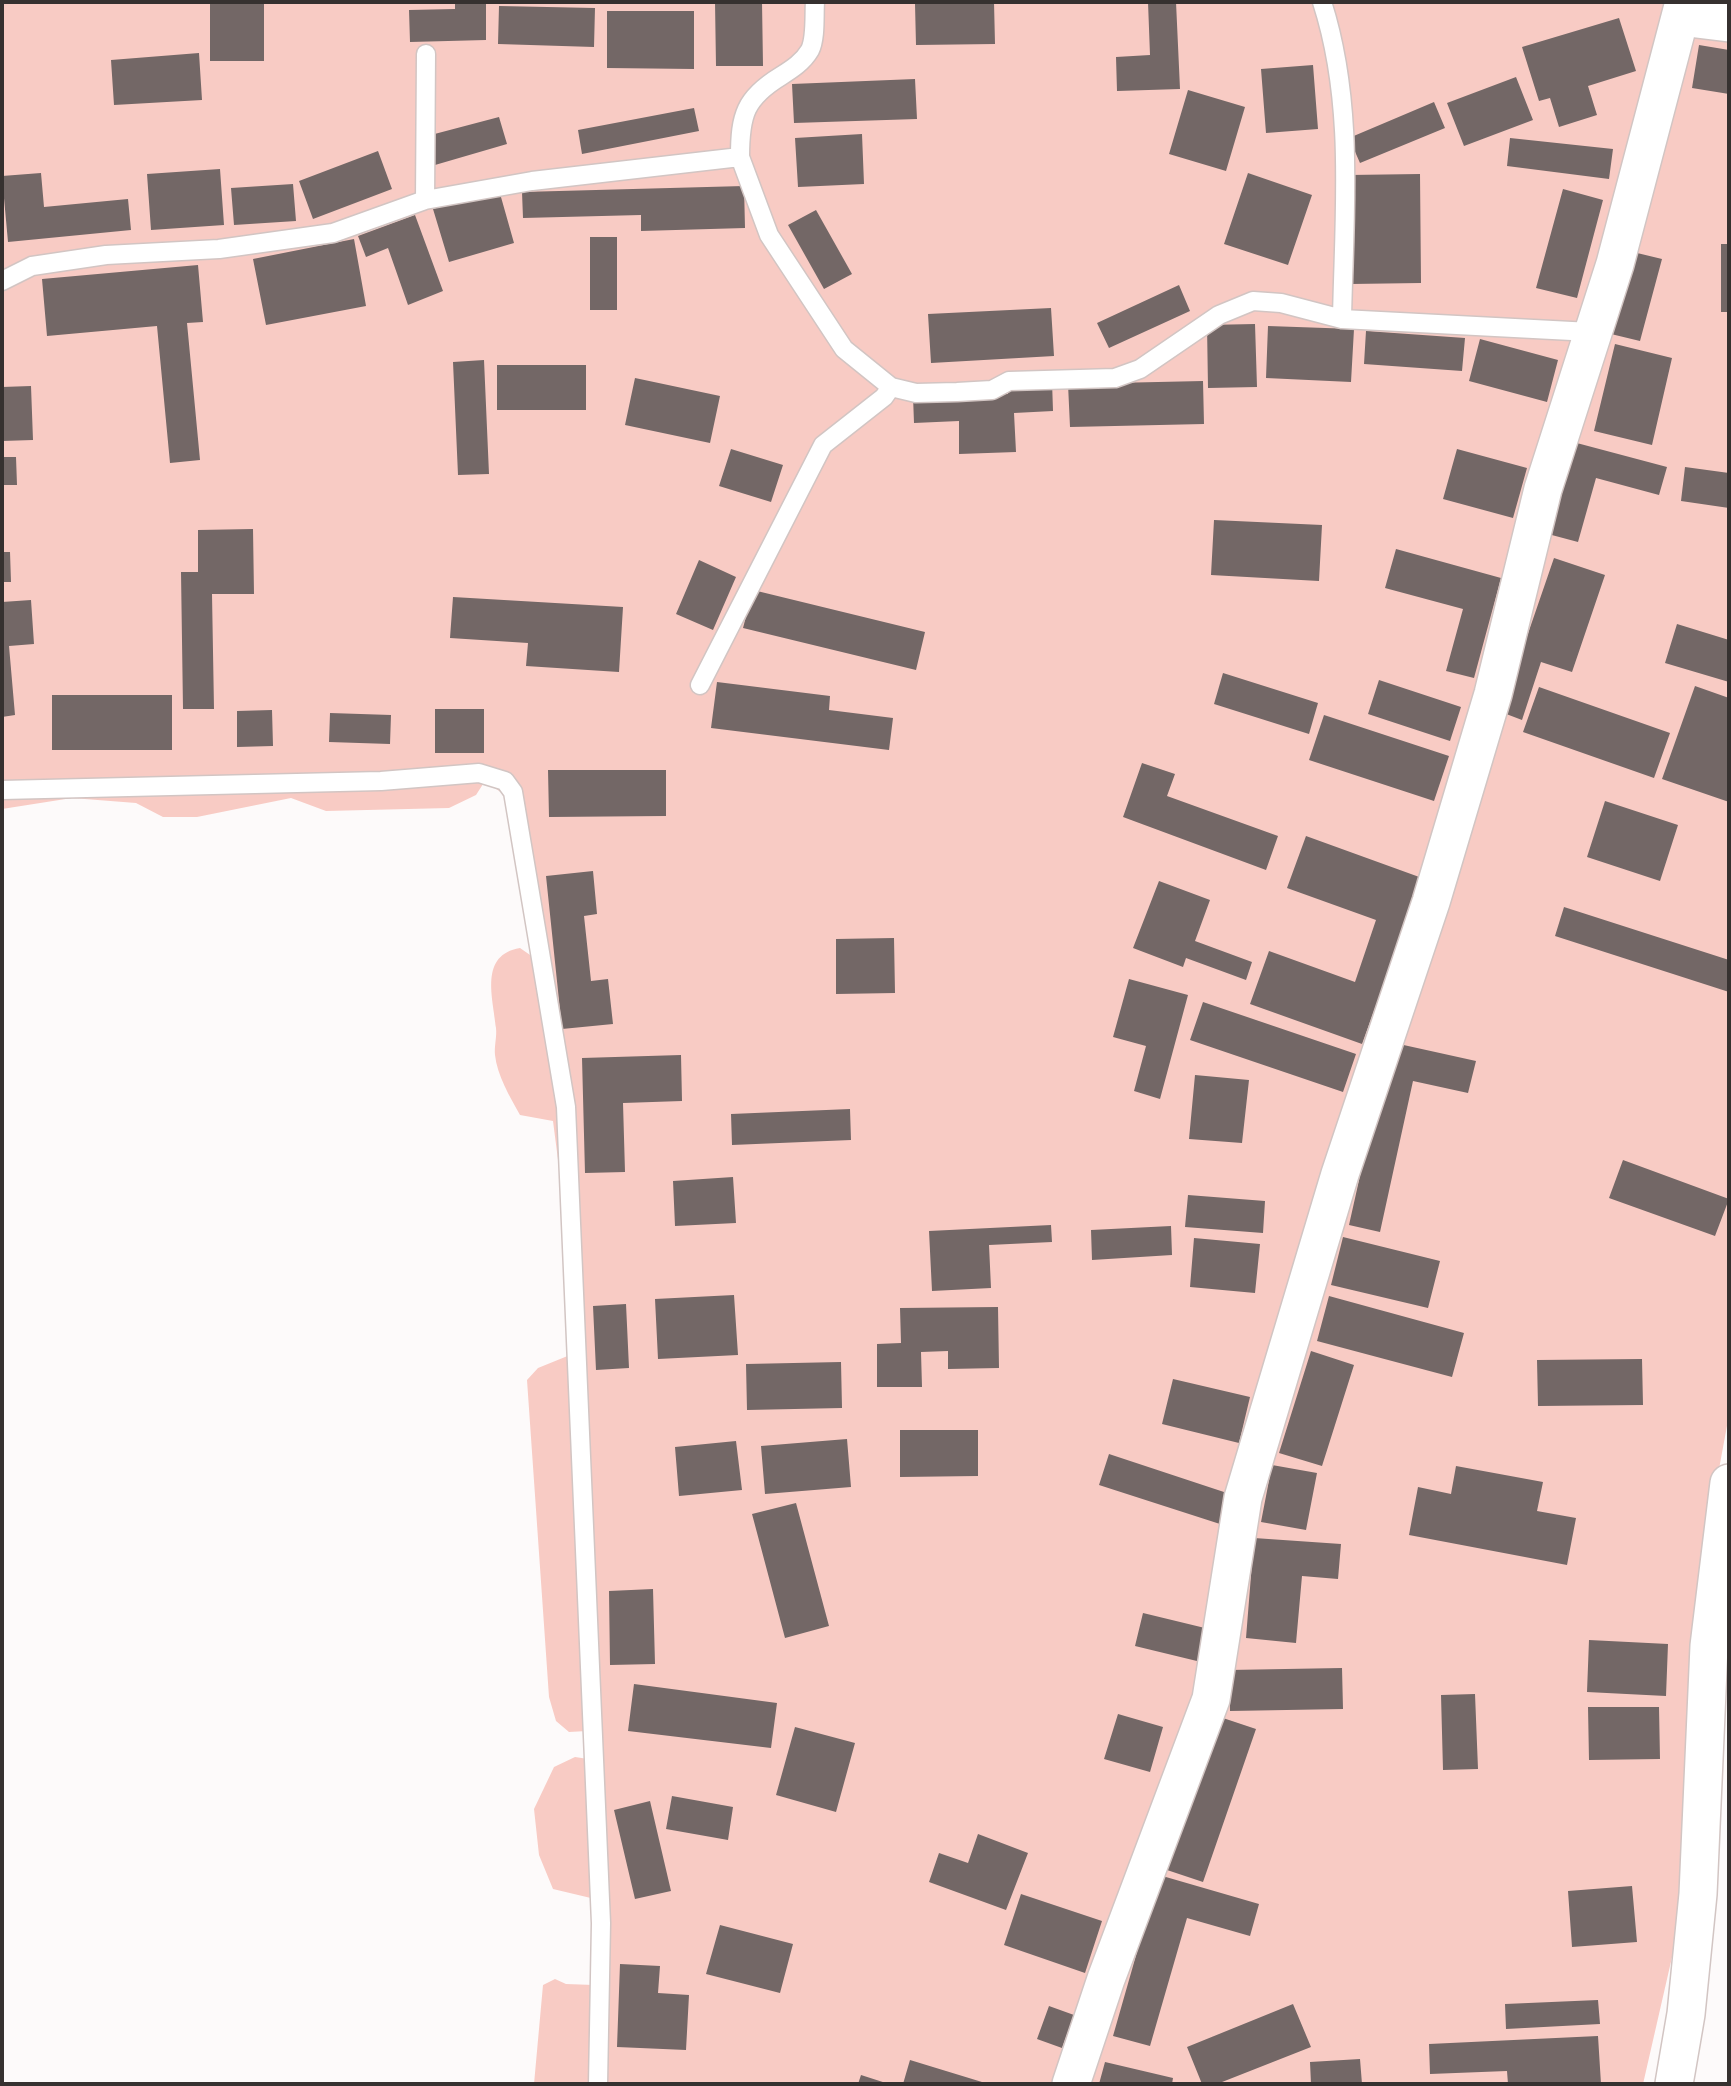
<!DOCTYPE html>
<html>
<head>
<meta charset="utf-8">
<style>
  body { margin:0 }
  #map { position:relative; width:1731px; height:2086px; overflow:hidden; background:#fdfafa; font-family:"PT Serif",serif }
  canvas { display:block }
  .frame { position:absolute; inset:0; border:4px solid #363130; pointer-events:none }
</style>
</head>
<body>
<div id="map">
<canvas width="1731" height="2086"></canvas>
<div class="frame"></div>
</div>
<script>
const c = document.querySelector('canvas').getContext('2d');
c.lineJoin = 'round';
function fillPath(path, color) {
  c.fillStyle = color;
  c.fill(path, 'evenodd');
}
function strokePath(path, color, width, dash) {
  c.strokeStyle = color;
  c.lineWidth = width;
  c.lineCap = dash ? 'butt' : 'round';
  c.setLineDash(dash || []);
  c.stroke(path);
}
fillPath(new Path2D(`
  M2,2H1729V1415L1714,1496L1686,1896L1643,2084H534L543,1985L555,1979L566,1984L594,1985L595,1899L553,1889L539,1855L534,1809L554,1767L575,1757L588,1759L587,1731L569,1732L556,1721L549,1697L527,1380L538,1368L570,1355L562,1191L553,1121L520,1115C510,1097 497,1075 495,1055C494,1046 497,1037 496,1028C493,997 479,955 520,948L533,957L509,798L485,781L476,795L449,808L326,811L291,798L197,817H163L136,803L72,798L2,809Z`), '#f8cbc4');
fillPath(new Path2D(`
  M210,2H264V61H210Z
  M455,2H486V40L410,42L409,10L455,9Z
  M715,2H762L763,66H716Z
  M994,2L995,44L916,45L915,4Z
  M1148,2H1176L1180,89L1117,91L1116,57L1150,55Z
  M499,6L595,8L594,47L498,44Z
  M607,11H694V69L607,68Z
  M1619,18L1636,71L1588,86L1597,115L1559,127L1550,98L1539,101L1522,47Z
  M1699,45L1729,50V94L1692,88Z
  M199,53L202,100L114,105L111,60Z
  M1313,65L1318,129L1266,133L1261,69Z
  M1516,77L1533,120L1464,146L1447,103Z
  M915,79L917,119L794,123L792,84Z
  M1188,90L1245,107L1226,171L1169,154Z
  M1434,102L1445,128L1360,163L1349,138Z
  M694,108L699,131L582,154L578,130Z
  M499,117L507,144L435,165L427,136Z
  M862,134L864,184L798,187L795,138Z
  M1510,138L1613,149L1609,179L1507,166Z
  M378,151L392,189L313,219L299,181Z
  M220,169L224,225L151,230L147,174Z
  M41,173L44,207L128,199L131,230L8,242L2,176Z
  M1248,173L1312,195L1288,265L1224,244Z
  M1420,174L1421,283L1351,284L1349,175Z
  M293,184L296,221L234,225L231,188Z
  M744,186L745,228L641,231V215L523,218L522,192Z
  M1563,189L1603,200L1577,298L1536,288Z
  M499,190L514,243L449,262L433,209Z
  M816,210L852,274L824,289L788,225Z
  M415,215L443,291L408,305L388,248L366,257L358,236Z
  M590,237H617V310H590Z
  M354,239L366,306L266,325L253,259Z
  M1721,244H1729V312H1721Z
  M1633,252L1662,259L1640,341L1611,334Z
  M198,265L203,322L187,323L200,460L170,463L157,326L47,336L42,279Z
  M1179,285L1190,311L1109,348L1097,323Z
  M1051,308L1054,356L931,363L928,314Z
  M1255,324L1257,387L1208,388L1207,325Z
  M1268,326L1354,329L1351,382L1266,378Z
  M1366,331L1465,338L1462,371L1364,364Z
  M1480,339L1558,360L1547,402L1469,381Z
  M1615,344L1672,358L1652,445L1594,431Z
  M484,360L489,474L458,475L453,362Z
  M497,365H586V410H497Z
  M635,378L720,396L710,443L625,425Z
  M1052,381L1053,411L1014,413L1016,452L959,454V421L914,423L913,396L1008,394L1007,383Z
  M1203,381L1204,424L1070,427L1068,384Z
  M31,386L33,440L2,441V387Z
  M1573,442L1667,467L1659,495L1596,478L1578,542L1548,534Z
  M731,449L783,465L771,502L719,486Z
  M1457,449L1527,468L1513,518L1443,499Z
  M2,457H16L17,485H2Z
  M1685,467L1729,473V508L1681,501Z
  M1214,520L1322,525L1319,581L1211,575Z
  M253,529L254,594H212L214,709H183L181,572H198V530Z
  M1396,549L1501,578L1474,678L1446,671L1463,609L1385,588Z
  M2,552H10L11,582H2Z
  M1554,558L1605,575L1572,672L1541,662L1522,720L1501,712Z
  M699,560L736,577L713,630L676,614Z
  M753,590L925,632L916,670L743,628Z
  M453,597L623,607L619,672L526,666L528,643L450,638Z
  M31,600L34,644L9,646L15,715L2,717V602Z
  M1677,624L1729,640V682L1665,663Z
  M1223,673L1318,703L1309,734L1214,704Z
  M1379,680L1461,707L1450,741L1368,714Z
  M717,682L830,696L829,710L893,718L889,750L711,728Z
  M1695,686L1729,698V802L1662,779Z
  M1539,687L1670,733L1654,778L1523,732Z
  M52,695H172V750H52Z
  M435,709H484V753H435Z
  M272,710L273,746L237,747V711Z
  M330,713L391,715L390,744L329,742Z
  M1324,715L1449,756L1434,801L1309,760Z
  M1142,763L1175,774L1167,796L1278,836L1266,870L1123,817Z
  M548,770H666V816L549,817Z
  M1605,801L1678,825L1660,881L1587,857Z
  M1306,836L1422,878L1362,1044L1250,1004L1269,951L1355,982L1376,920L1287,888Z
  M593,871L597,914L584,916L591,981L608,979L613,1024L562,1029L546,876Z
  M1159,881L1210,900L1195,941L1252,962L1246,980L1186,958L1183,967L1133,948Z
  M1564,907L1729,960V992L1555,936Z
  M894,938L895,993L836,994V939Z
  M1129,979L1188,995L1160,1099L1134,1091L1146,1046L1113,1037Z
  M1203,1002L1356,1054L1343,1092L1190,1040Z
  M1390,1042L1476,1061L1468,1093L1413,1081L1380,1232L1349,1225Z
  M681,1055L682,1101L623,1103L625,1172L585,1173L582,1058Z
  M1195,1075L1249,1080L1242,1143L1189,1139Z
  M850,1109L851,1140L732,1145L731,1114Z
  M1623,1160L1729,1199L1715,1236L1609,1198Z
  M733,1177L736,1223L675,1226L673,1181Z
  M1188,1195L1265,1201L1263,1233L1185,1227Z
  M1051,1225L1052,1242L989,1245L991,1288L932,1291L929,1231Z
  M1171,1226L1172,1255L1092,1260L1091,1230Z
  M1343,1237L1440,1261L1428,1308L1331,1285Z
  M1194,1238L1260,1244L1255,1293L1190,1287Z
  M734,1295L738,1355L658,1359L655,1299Z
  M1329,1296L1464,1333L1452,1377L1317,1341Z
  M626,1304L629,1368L596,1370L593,1306Z
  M998,1307L999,1368L948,1369V1351L921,1352L922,1387H877V1344L901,1343L900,1308Z
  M1311,1351L1354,1365L1322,1466L1279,1453Z
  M1642,1359L1643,1405L1538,1406L1537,1360Z
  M841,1362L842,1408L747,1410L746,1364Z
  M1173,1379L1250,1397L1239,1443L1162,1424Z
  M900,1430H978V1476L900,1477Z
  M847,1439L851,1487L765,1494L761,1446Z
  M736,1441L742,1490L679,1496L675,1447Z
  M1109,1454L1230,1494L1220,1524L1099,1485Z
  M1272,1465L1317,1473L1306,1530L1261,1522Z
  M1456,1466L1543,1482L1537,1511L1576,1518L1567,1565L1409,1535L1418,1487L1451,1494Z
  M796,1503L829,1626L785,1638L752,1514Z
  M1254,1538L1341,1544L1338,1579L1302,1576L1296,1643L1246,1638Z
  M653,1589L655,1664L610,1665L609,1591Z
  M1143,1613L1209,1629L1201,1662L1135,1646Z
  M1589,1640L1668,1644L1666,1696L1587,1692Z
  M1342,1668L1343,1709L1230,1711L1229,1670Z
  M634,1684L777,1703L771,1748L628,1731Z
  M1475,1694L1478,1769L1443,1770L1441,1695Z
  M1588,1707H1659L1660,1759L1589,1760Z
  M1118,1714L1163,1727L1150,1772L1104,1759Z
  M1220,1717L1256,1729L1203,1882L1167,1870Z
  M795,1727L855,1743L836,1812L776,1795Z
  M672,1796L733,1807L728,1840L666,1829Z
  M650,1801L671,1891L635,1899L614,1810Z
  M978,1834L1028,1853L1006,1910L929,1882L939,1853L968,1863Z
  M1159,1875L1259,1904L1250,1936L1187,1918L1150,2046L1113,2036Z
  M1632,1886L1637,1942L1572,1947L1568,1891Z
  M1021,1894L1102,1921L1085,1973L1004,1945Z
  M720,1925L793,1944L780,1993L706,1974Z
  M620,1964L660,1966L658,1993L689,1995L686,2050L617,2047Z
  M1598,2000L1600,2024L1506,2029L1505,2004Z
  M1293,2004L1311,2047L1217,2084H1202L1187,2047Z
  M1049,2006L1074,2015L1062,2048L1037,2039Z
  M1598,2036L1601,2084H1508L1507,2071L1430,2074L1429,2044Z
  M1360,2059L1362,2084H1311L1310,2062Z
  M910,2060L982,2082V2084H903Z
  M1105,2062L1173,2078L1172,2084H1099Z
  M861,2075L889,2084H858Z`), '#736766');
const lane = new Path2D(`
  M1322,2C1355,104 1344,214 1342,319
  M740,157C740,115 745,98 781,76C792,69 803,62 810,50C816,38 814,15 815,2
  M425,200L426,54
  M2,281L32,266L106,255L219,249L333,233L425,200L532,181L740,157L769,235L844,349L891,387L916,393L957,392L992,390L1009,381L1115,378L1140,369L1219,315L1253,301L1281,303L1342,319L1591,332
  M700,685L823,445L884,397L891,387
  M2,790L381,781L479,773L505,781L513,792L566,1107L601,1923L598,2084`);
const street = new Path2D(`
  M1680,17L1729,23
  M1071,2084L1106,1979L1211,1699L1243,1498L1340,1174L1431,902L1493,694L1543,489L1615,264L1684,2
  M1674,2084L1686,2014L1698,1894L1709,1646L1729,1483`);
strokePath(lane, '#d2c5c3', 21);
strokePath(street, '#d2c5c3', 40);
strokePath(lane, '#fff', 18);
strokePath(street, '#fff', 37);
</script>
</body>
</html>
